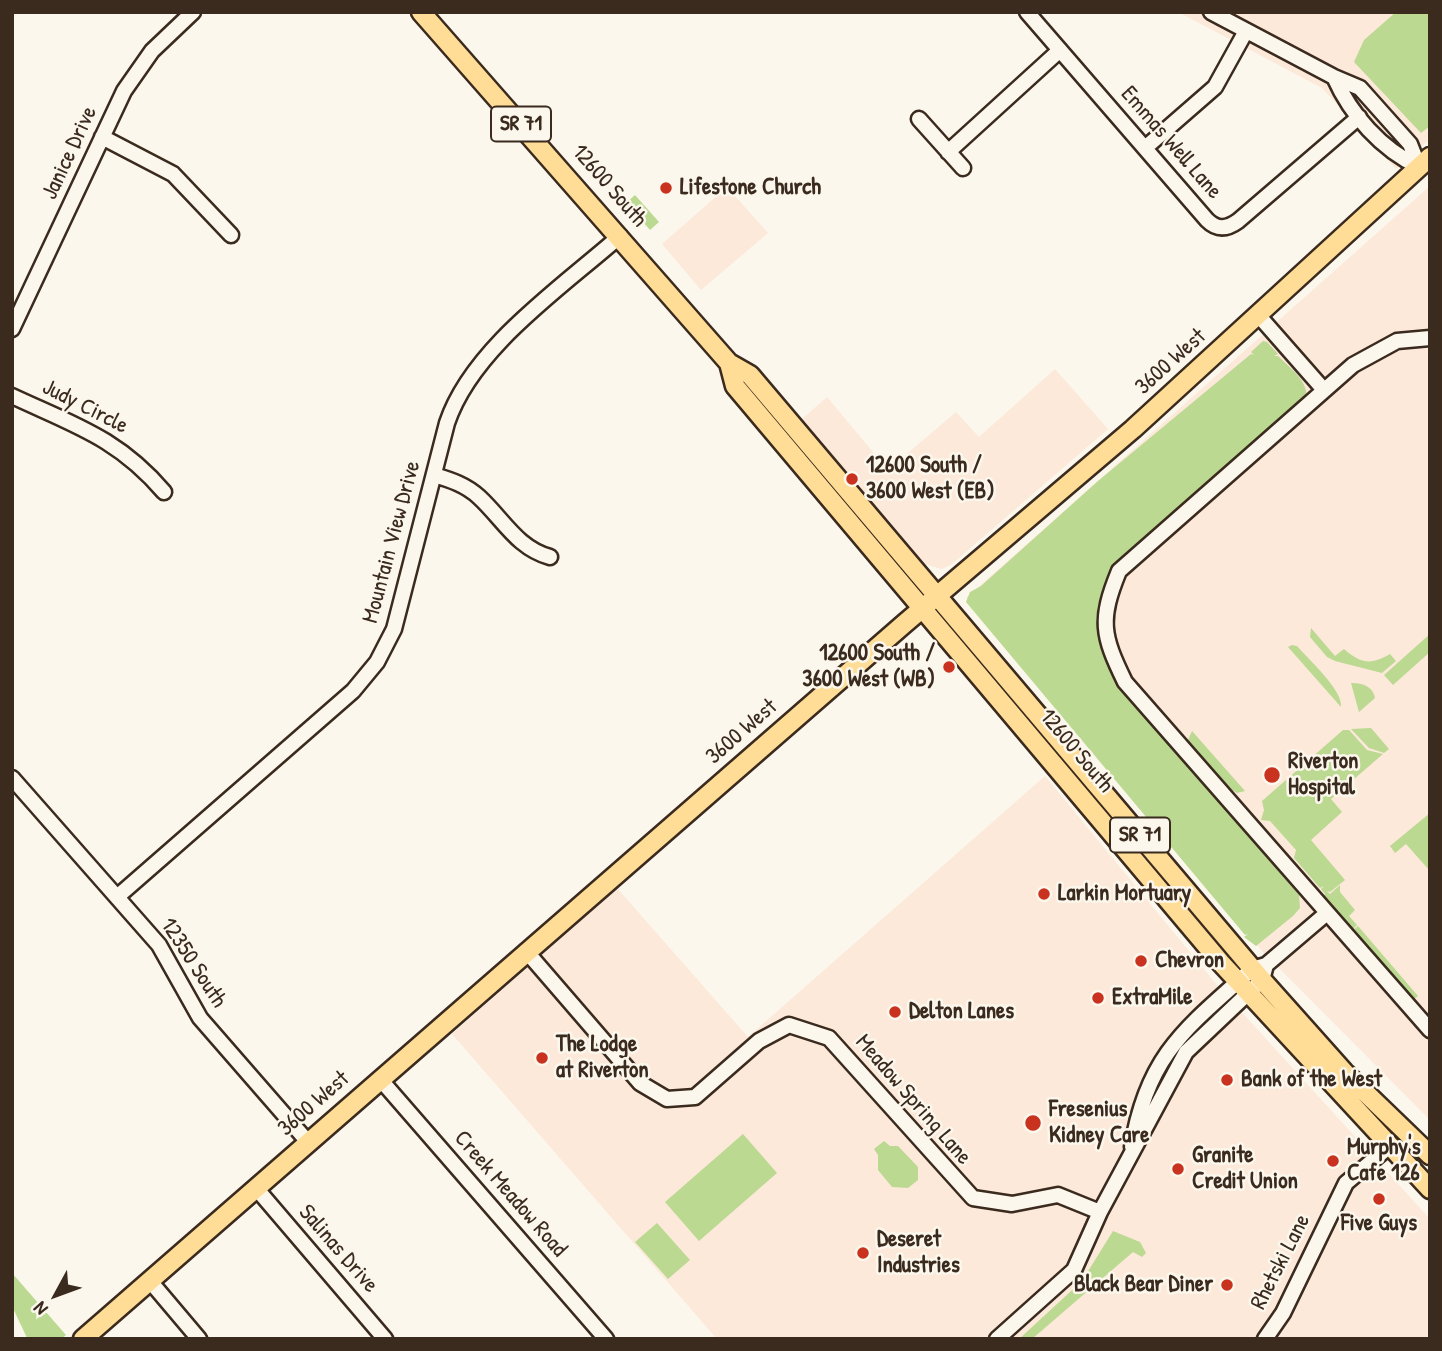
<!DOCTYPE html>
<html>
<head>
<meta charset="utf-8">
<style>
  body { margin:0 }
  #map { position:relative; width:1442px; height:1351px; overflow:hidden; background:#fbf7ec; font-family:"Patrick Hand",sans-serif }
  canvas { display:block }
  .frame { position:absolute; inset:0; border:14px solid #3b2a1e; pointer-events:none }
  .north { position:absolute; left:21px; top:1260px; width:70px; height:70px; -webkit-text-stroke:5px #fbf7ec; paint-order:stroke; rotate:229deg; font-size:19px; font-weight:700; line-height:28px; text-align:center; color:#3b2a1e }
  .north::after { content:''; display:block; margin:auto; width:24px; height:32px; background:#3b2a1e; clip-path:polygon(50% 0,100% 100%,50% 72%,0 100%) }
</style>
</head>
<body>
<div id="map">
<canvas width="1442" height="1351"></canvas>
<div class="frame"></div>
<div class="north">N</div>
</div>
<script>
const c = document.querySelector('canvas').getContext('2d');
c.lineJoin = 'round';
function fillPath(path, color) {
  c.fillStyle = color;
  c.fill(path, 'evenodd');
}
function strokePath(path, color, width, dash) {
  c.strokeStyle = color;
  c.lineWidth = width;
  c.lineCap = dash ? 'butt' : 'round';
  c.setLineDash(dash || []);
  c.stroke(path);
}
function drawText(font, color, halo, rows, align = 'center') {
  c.font = font + ' "Patrick Hand",sans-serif';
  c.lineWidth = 5;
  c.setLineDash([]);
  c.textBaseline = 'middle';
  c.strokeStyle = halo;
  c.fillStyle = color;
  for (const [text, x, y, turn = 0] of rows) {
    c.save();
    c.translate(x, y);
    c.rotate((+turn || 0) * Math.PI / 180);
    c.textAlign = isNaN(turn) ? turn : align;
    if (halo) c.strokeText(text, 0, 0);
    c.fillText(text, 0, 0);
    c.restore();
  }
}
fillPath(new Path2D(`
  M1178,12H1430V139L1396,169L1322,88Z
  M1430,186V1120L1263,952L966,598Z
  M727,187L768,233L701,290L662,244Z
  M1055,369L1108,429L952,564L942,569L924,564L801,420L827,397L888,470L956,412L979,437Z
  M1045,776L1217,985L1430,1219V1339H717L452,1034L617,888L748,1037Z`), '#fce9da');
fillPath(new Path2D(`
  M1396,12H1430V126L1421,133L1354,62L1364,40Z
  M635,195L659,222L650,230L626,203Z
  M1263,341L1267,342L1278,354L1274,356H1278C1290,368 1310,382 1306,400L1132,550L1103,599L1098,623L1103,655L1116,683L1299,895L1300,908L1293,916L1256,946L1244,937L1248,934L1245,935L966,602L970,592L981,586L1098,481L1251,354L1254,355L1251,352Z
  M1311,628L1335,656L1344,649C1361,664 1371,665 1390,654L1396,661L1382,673L1335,661L1327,657L1310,637Z
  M1430,634V652L1393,685L1384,675Z
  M1292,645L1297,646C1309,660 1343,690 1341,707L1288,647Z
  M1351,683C1362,683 1373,686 1375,698L1359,712Z
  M1371,728L1389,749L1384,753L1369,748L1351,729Z
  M1343,730H1349L1367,750L1383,754L1331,799L1342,812L1311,840L1345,880L1330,892L1327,891L1330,894L1340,885V892L1355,910L1349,916L1357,925L1352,930L1323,897L1325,894L1321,889L1324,886L1320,888L1294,858L1296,850L1270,821L1261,820L1264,810L1262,801Z
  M1192,731L1245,791L1237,793L1229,788L1188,740Z
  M1430,813V871L1406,844L1395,853L1390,846Z
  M1358,926L1418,996L1413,1000L1353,930Z
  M743,1134L777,1173L699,1241L665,1202Z
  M884,1141L890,1146H898L918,1167V1180L908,1188L892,1187L878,1170V1155L874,1149Z
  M657,1223L690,1260L668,1279L635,1242Z
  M1113,1231L1140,1242L1146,1253L1142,1257L1124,1247L1133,1252L1032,1339H1019L1082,1281Z
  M12,1273L66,1335L61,1339L27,1338L12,1306Z`), '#bbd991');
const minor = new Path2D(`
  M1027,12L1207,220C1217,230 1227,229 1238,221L1359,117
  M1211,12L1334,77L1360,88L1410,144L1419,167
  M1334,77C1351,115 1381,149 1419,167
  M919,119L963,168
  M102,137L173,174L231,235
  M1145,148L1215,87L1246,31
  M948,152L1060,50
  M1259,316L1324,390
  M12,329L124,91L152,51L193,12
  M1430,338L1397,341L1353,365L1119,571C1099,620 1102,635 1125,682L1430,1030
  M12,396C74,425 118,438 164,492
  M434,475C451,480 466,485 479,497C503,519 517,548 550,557
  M12,778L159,945L200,1018L308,1142
  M117,897L353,691L377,662L394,629L447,423C472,348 561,288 620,236
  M526,951L640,1083L667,1099L695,1097L759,1041L789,1025L829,1038L973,1198L1012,1204L1058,1195L1100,1212
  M380,1079L606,1339
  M1132,1147C1147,1055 1186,1028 1252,969L1266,965L1327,913
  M256,1188L385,1339
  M150,1281L199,1339
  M997,1339L1074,1270L1100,1212L1186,1052L1262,980L1266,965
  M1265,1339L1283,1313L1346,1183L1391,1145`);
const major = new Path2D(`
  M421,12L729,363L750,375L1262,980L1344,1072L1430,1155
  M729,363L735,386L1221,963L1430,1189
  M83,1339L904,624L1133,429L1430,157`);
strokePath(minor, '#3b2a1e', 19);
strokePath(major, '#3b2a1e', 23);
strokePath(minor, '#fbf7ec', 14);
strokePath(major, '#ffdd96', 18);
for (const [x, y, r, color] of [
  [666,188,7,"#c8321e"],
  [852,479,7,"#c8321e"],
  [949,667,7,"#c8321e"],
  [1272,775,9,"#c8321e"],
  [1044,894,7,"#c8321e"],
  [1141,961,7,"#c8321e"],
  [1098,998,7,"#c8321e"],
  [895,1012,7,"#c8321e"],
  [542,1058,7,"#c8321e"],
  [1227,1080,7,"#c8321e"],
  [1033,1123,9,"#c8321e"],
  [1333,1161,7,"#c8321e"],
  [1178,1169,7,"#c8321e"],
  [1379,1199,7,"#c8321e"],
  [863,1253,7,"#c8321e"],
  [1227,1285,7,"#c8321e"]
]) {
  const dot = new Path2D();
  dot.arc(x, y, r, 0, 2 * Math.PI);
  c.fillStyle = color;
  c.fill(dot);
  strokePath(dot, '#fbf7ec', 2.5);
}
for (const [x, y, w] of [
  [521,124,60],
  [1140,835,60]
]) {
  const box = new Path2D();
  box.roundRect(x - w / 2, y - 17.5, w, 35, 5);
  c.fillStyle = '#fbf7ec';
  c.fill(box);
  strokePath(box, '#3b2a1e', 2);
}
drawText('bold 21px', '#3b2a1e', null, [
  ["SR 71",521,124],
  ["SR 71",1140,835]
]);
drawText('23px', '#3b2a1e', '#fbf7ec', [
  ["Emmas Well Lane",1171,143,49],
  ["Janice Drive",70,153,-65],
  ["12600 South",609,186,49],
  ["3600 West",1171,362,-42],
  ["Judy Circle",85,407,27],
  ["Mountain View Drive",392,542,-75],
  ["3600 West",742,732,-41],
  ["12600 South",1076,751,50],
  ["12350 South",193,963,57],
  ["Meadow Spring Lane",913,1100,49],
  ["3600 West",314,1104,-41],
  ["Creek Meadow Road",510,1194,49],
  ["Salinas Drive",338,1249,49],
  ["Rhetski Lane",1281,1262,-63]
]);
drawText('bold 23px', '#3b2a1e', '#fbf7ec', [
  ["Lifestone Church",680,188],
  ["12600 South /",866,466],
  ["3600 West (EB)",866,492],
  ["12600 South /",935,654,"right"],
  ["3600 West (WB)",935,680,"right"],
  ["Riverton",1288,762],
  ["Hospital",1288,788],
  ["Larkin Mortuary",1058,894],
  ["Chevron",1155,961],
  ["ExtraMile",1112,998],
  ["Delton Lanes",909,1012],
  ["The Lodge",556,1045],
  ["at Riverton",556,1071],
  ["Bank of the West",1241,1080],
  ["Fresenius",1049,1110],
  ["Kidney Care",1049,1136],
  ["Murphy's",1347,1148],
  ["Cafe 126",1347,1174],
  ["Granite",1192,1156],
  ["Credit Union",1192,1182],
  ["Five Guys",1379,1224,"center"],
  ["Deseret",877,1240],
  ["Industries",877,1266],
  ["Black Bear Diner",1213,1285,"right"]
], 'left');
</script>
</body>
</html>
